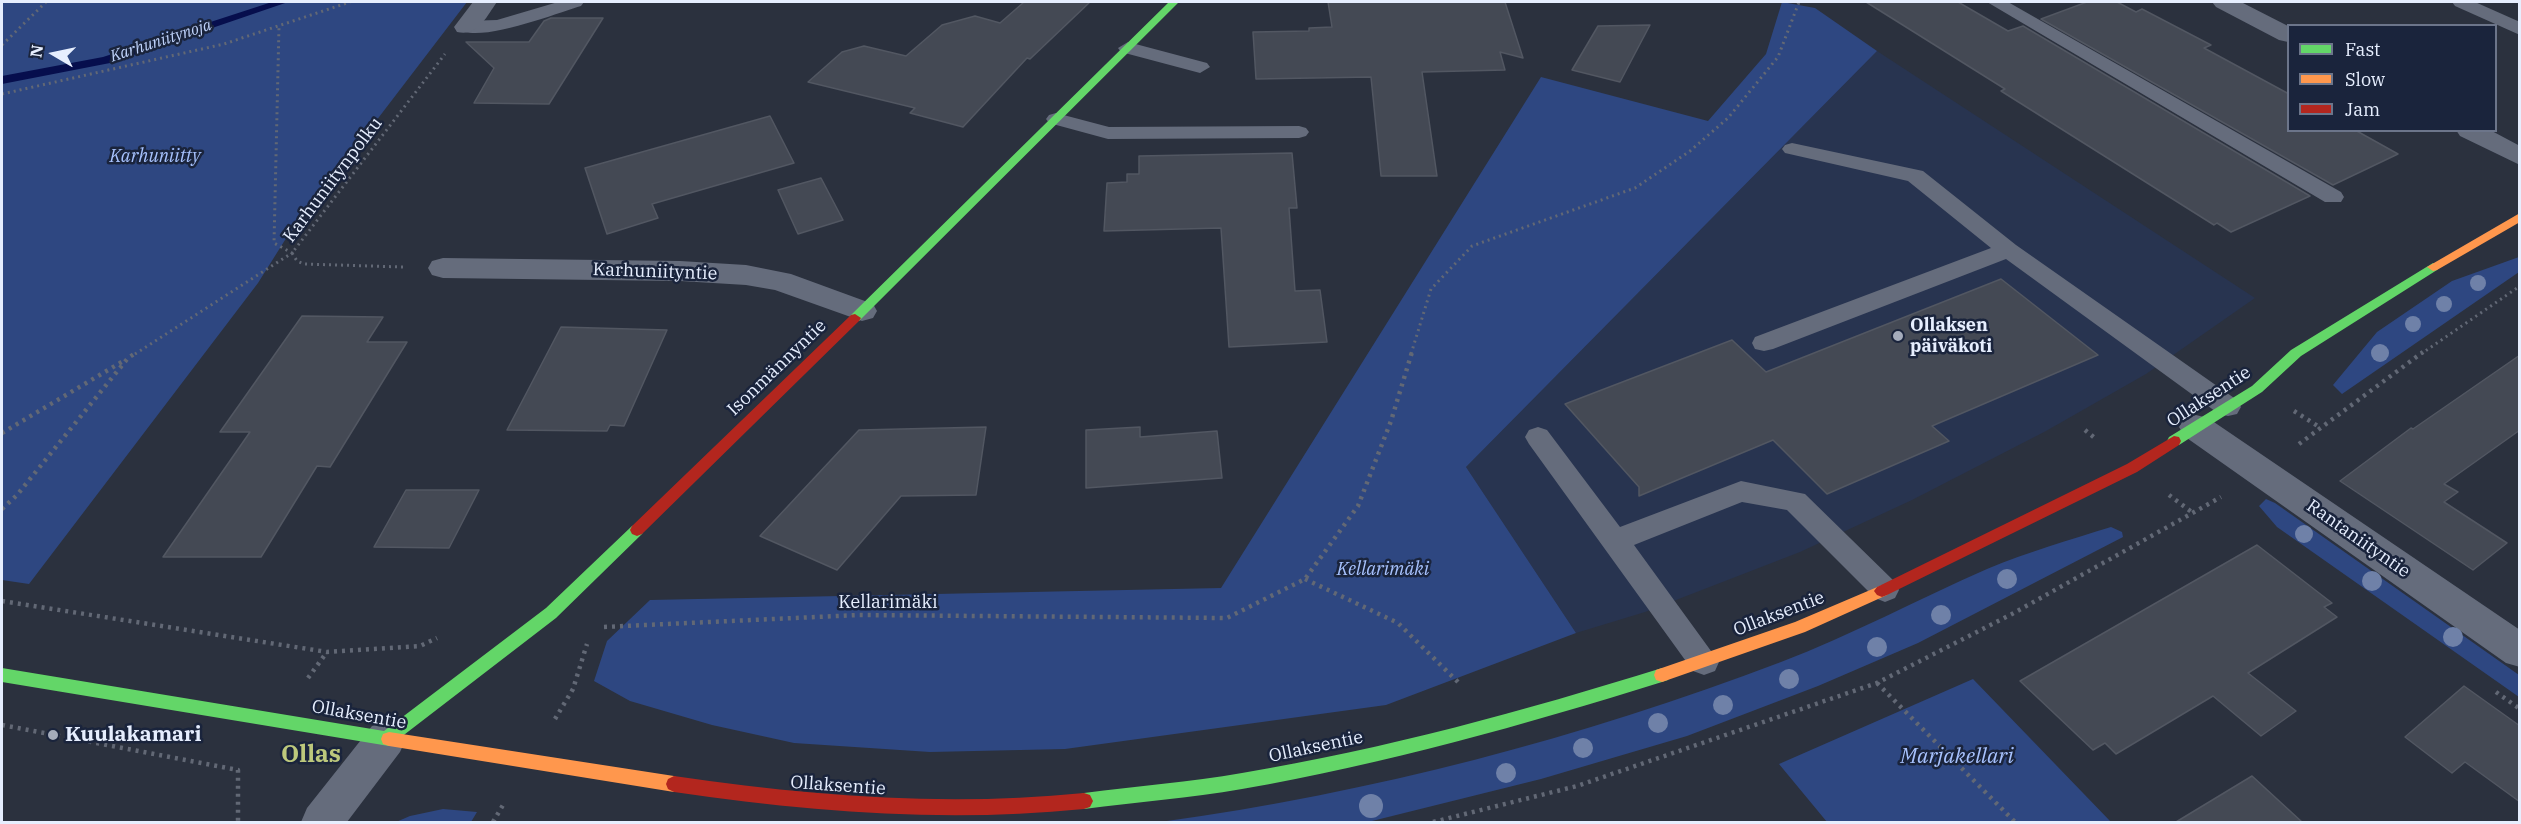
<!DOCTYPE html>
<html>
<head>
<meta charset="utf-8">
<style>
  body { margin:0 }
  #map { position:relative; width:2521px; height:824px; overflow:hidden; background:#2b313e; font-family:"IBM Plex Serif",serif }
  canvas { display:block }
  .frame { position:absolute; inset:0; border:3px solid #e6eefe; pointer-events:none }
  .legend { position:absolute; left:2287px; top:24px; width:210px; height:108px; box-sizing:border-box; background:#1a243c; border:2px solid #6c758a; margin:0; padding:8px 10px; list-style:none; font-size:18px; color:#e6eefe }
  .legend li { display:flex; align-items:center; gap:12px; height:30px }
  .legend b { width:30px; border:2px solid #6c758a }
  .north { position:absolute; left:24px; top:24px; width:60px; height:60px; -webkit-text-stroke:4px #1a243c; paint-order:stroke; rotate:279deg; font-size:16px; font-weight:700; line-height:24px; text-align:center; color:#e6eefe }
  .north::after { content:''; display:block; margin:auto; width:21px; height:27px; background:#e6eefe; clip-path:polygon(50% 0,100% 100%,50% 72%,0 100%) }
</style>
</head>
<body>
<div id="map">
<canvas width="2521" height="824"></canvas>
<div class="frame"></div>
<ul class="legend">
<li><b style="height:8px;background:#63d668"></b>Fast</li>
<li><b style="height:8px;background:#ff974d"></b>Slow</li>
<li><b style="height:8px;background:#b3261e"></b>Jam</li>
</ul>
<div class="north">N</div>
</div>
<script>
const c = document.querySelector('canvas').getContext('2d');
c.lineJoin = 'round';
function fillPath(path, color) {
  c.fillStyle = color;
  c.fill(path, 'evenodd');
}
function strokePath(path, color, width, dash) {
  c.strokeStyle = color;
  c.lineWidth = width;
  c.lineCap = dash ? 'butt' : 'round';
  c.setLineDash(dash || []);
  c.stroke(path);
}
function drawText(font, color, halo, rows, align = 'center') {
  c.font = font + ' "IBM Plex Serif",serif';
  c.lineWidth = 5;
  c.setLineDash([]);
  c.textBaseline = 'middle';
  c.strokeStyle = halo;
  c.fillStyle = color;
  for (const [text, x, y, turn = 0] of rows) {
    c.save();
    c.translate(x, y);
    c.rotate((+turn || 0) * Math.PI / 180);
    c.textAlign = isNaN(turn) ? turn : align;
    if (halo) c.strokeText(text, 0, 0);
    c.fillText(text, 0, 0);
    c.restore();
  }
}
fillPath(new Path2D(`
  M1877,51L2255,298L2146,374L2046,431L1912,500L1800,552L1645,612L1576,633L1466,467Z`), '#283450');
fillPath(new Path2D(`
  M2,2H467L285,240L258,283L29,584L2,580Z
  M1782,2L1815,8L1877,51L1466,467L1576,633L1386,705L1065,749L930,752L794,743L712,725L630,701L594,681L607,641L650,600L1221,588L1541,77L1708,121L1766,54Z
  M2519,257V272L2342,394L2333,385L2377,332L2452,281Z
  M2266,499L2275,503L2519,675V697L2277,527L2259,506Z
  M2111,527L2122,532L2123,537L1918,643L1818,686L1687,736L1541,779L1368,822H1160C1372,793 1581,738 1781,662C1852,635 1918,599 1987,569C2028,552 2069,540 2111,527Z
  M1973,679L2111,822H1827L1779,764Z
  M443,809L477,812L471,822H396L410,816Z`), '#2e4781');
fillPath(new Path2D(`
  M272,2H288L110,63L2,84V76L103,57Z`), '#060e4d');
const building = new Path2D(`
  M1024,2H1090L1030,59L1027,58L963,127L910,113L915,108L808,82L842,52L864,46L906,56L942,25L975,16L1000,23Z
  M1328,2H1505L1523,58L1500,52L1505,70L1422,72L1437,176H1381L1371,77L1256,79L1253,32L1309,31V28L1332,27Z
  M1866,2H1958L2008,31L2023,26L2310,196L2231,232L2217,223L2214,225L2001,91L2005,89Z
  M2087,2H2117L2136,12L2142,9L2211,45L2204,48L2289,94V130H2355L2398,154L2333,185L2041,19Z
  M551,18H603L549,104L474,103L494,68L466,42H529L544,21Z
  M1650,25L1620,82L1572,70L1598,26Z
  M770,116L794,163L652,204L658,218L607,234L585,168Z
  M1292,153L1297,208H1289L1295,291L1320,290L1327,342L1229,347L1221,228L1104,231L1107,183L1127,182V174H1139V156Z
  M821,178L843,220L798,234L778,190Z
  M2001,279L2098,355L1932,426L1949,441L1827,494L1773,440L1639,496V487L1565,404L1732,340L1766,372Z
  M302,316L383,317L367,342H407L330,467L317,466L261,557H163L250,432H220Z
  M561,327L667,330L624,426L610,425L607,431L507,430Z
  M2520,355V430L2444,484L2458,492L2444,502L2507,543L2473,570L2340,481L2411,428L2413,429Z
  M986,427L976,495L901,496L837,570L760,536L859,430Z
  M1140,427V437L1217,431L1222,478L1086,488V430Z
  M406,490H479L449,548L374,547Z
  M2257,545L2332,603L2324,607L2337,617L2248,673L2296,711L2261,736L2213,696L2116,754L2105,743L2093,750L2020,681Z
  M2464,686L2520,726V802L2465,762L2452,773L2405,737Z
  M2252,776L2302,822H2176Z`);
fillPath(building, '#444954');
strokePath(building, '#525762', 1.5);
strokePath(new Path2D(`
  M2,45L46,2
  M2,94L224,44L350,2
  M403,267L304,264L297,261L292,253L445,54
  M135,354L292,253L274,243L279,26
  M1411,354L1431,289L1472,246L1635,188L1690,151L1728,118L1778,57L1799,2
  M2421,354L2520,286`), '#626875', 3, [2, 4]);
strokePath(new Path2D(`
  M2294,411L2321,428
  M2085,430L2096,439
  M2,433L125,360
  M2299,444L2423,352
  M2169,495L2193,513
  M2,509L17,495L128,358L137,352
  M1305,579L1398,623L1461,685
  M2,601L327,652L420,646L437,638
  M604,627L859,615L1227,618L1305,579L1358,506L1391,421L1412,352
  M308,678L327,652
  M1877,683L2015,822
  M2496,692L2520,709
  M555,719L573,689L587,644
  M2,725L238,770V822
  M493,822L503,805
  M1433,822L1577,786L1877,683L2012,614L2221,497`), '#626875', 4.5, [3, 5]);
fillPath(new Path2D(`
  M558,2H584L581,6C560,12 471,47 457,27L466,21L497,20Z
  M1987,2H2008L2341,192L2344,197L2341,202H2325Z
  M2452,2H2475L2520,22V35L2455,6Z
  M1128,42L1207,63L1210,67L1200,73L1121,52L1118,48Z
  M1056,113L1109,127L1299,126L1306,128L1309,132L1306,136L1299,138L1108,139L1049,123L1046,119L1049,115Z
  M1792,143L1923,171L2016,245L2237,400L2241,407L2237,414L2228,416L2219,414L2006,259L1773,349L1764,351L1755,349L1752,343L1755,337L1991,248L1908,181L1785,153L1782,149L1785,145Z
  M1538,427L1547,430L1620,527L1741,481L1805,494L1895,582L1899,590L1895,598L1885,602L1875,598L1787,510L1742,502L1634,545L1719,662L1715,671L1704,675L1693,671L1529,444L1525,437L1529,430Z`), '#656c7c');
fillPath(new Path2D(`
  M473,2H497C486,17 478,37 457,32L454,27Z
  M2212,2H2241L2288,26V42L2279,40L2216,7Z
  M2456,130H2490L2520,146V165L2460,136Z
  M443,258L680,261L746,265L791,274L873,304L877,311L873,318L862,321L775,290L746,285L680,281L443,278L432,275L428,268L432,261Z
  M2196,415L2208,418L2520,630V667L2506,663L2184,436L2179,427L2184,418Z
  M386,721L400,726L406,739L400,752L347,822H301L307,808L372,726Z`), '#656c7c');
fillPath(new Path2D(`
  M1169,2H1179L859,321H851L849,318L851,315Z
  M2433,263L2439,267L2437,270L2301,356L2262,392L2179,445H2169L2167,441L2169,437L2252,386L2291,350Z
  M637,524L642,526L644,530L642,534L556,618L396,741L395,744L389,746L2,682V668L384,731L546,608L632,526Z
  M1662,668L1668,670L1670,675L1668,680L1662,682C1524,725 1385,764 1242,789C1190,798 1137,802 1084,809L1078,807L1075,801L1078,795L1084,793C1137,786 1190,782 1242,773C1385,749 1524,711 1662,668Z`), '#63d668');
fillPath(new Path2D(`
  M2520,213V222L2437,270L2433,271L2427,267Z
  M1882,585L1887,587L1890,591L1887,595L1805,632L1662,682L1656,680L1654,675L1656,670L1795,622Z
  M389,732L674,776L680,779L682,784L680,789L674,792L389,746L383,744L381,739L383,734Z`), '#ff974d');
fillPath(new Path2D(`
  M855,314L861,318L859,321L642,534L637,536L632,534L630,530L632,526L851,315Z
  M2174,436L2179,437L2181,441L2179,445L2137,472L1887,595L1882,597L1877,595L1874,591L1877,587L2127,464Z
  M674,776C812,796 944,807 1084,793L1090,795L1093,801L1090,807L1084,809C944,823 812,812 674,792L668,789L666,784L668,779Z`), '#b3261e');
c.fillStyle = '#6f81a8';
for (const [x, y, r] of [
  [2478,283,8],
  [2444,304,8],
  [2413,324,8],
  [2380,353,9],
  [2304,534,9],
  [2007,579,10],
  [2372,581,10],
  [1941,615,10],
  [2453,637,10],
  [1877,647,10],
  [1789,679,10],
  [1723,705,10],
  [1658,723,10],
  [1583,748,10],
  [1506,773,10],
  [1371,806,12]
]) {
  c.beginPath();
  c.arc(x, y, r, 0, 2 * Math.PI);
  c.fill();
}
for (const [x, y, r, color] of [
  [1898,336,6,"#a5acbb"],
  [53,735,6,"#a5acbb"]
]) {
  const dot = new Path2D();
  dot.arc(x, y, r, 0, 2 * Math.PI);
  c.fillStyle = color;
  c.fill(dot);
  strokePath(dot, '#1a243c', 2);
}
drawText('italic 16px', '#bfd2fa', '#1a243c', [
  ["Karhuniitynoja",161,41,-18]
]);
drawText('italic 18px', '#a7c2fe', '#1a243c', [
  ["Karhuniitty",155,157],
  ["Kellarimäki",1383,570]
]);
drawText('18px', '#e6eefe', '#1a243c', [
  ["Karhuniitynpolku",333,180,-53],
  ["Karhuniityntie",655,272,2],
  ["Isonmännyntie",777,368,-44],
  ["Ollaksentie",2209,397,-33],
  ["Rantaniityntie",2358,539,35],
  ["Kellarimäki",888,603],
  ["Ollaksentie",1779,614,-21],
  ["Ollaksentie",359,715,10],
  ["Ollaksentie",1316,747,-12],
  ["Ollaksentie",838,786,4]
]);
drawText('bold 18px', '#e6eefe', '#1a243c', [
  ["Ollaksen",1910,326],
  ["päiväkoti",1910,347]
], 'left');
drawText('bold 21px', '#e6eefe', '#1a243c', [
  ["Kuulakamari",65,735]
], 'left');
drawText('italic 21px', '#a7c2fe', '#1a243c', [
  ["Marjakellari",1957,757]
]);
drawText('bold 24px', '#bdc87c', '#1a243c', [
  ["Ollas",311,755]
]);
</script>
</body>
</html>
